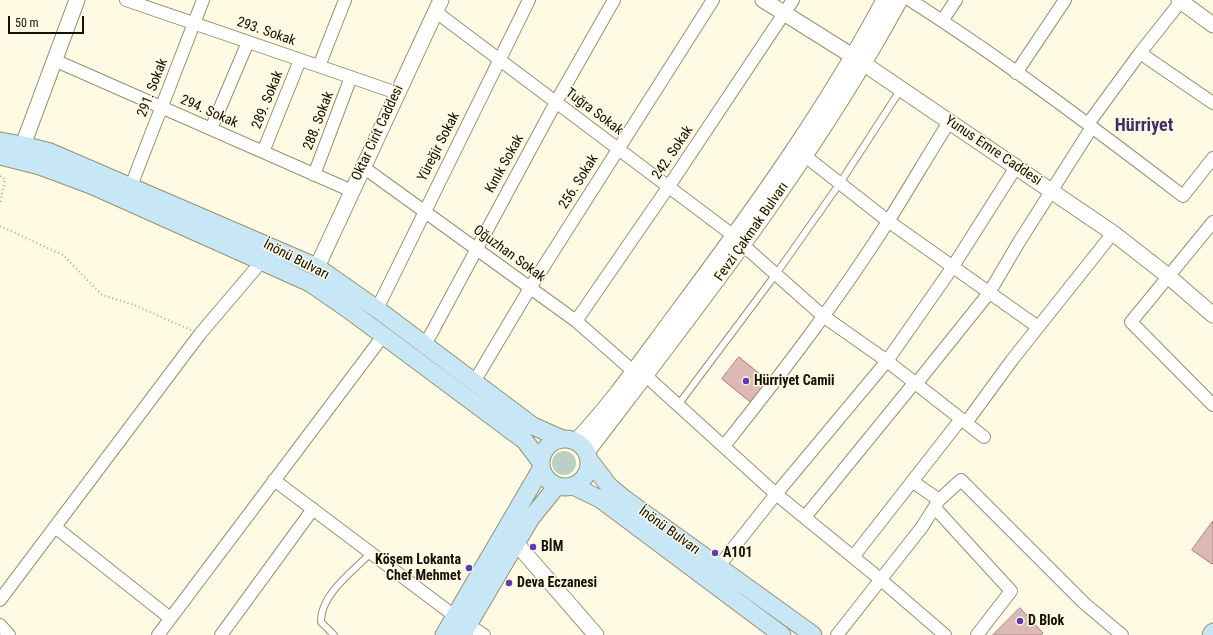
<!DOCTYPE html>
<html>
<head>
<meta charset="utf-8">
<style>
  body { margin:0 }
  #map { position:relative; width:1213px; height:635px; overflow:hidden; background:#fefae4; font-family:"Roboto Condensed",sans-serif }
  canvas { display:block }
  .scale { position:absolute; left:8px; top:16px; width:76px; height:18px; box-sizing:border-box; border:2px solid #131005; border-top:0; padding-left:5px; font-size:12px; line-height:14px; white-space:nowrap; color:#131005; -webkit-text-stroke:3px #fefae4; paint-order:stroke }
</style>
</head>
<body>
<div id="map">
<canvas width="1213" height="635"></canvas>
<div class="scale">50 m</div>
</div>
<script>
const c = document.querySelector('canvas').getContext('2d');
c.lineJoin = 'round';
function fillPath(path, color) {
  c.fillStyle = color;
  c.fill(path, 'evenodd');
}
function strokePath(path, color, width, dash) {
  c.strokeStyle = color;
  c.lineWidth = width;
  c.lineCap = dash ? 'butt' : 'round';
  c.setLineDash(dash || []);
  c.stroke(path);
}
function drawText(font, color, halo, rows, align = 'center') {
  c.font = font + ' "Roboto Condensed",sans-serif';
  c.lineWidth = 3;
  c.setLineDash([]);
  c.textBaseline = 'middle';
  c.strokeStyle = halo;
  c.fillStyle = color;
  for (const [text, x, y, turn = 0] of rows) {
    c.save();
    c.translate(x, y);
    c.rotate((+turn || 0) * Math.PI / 180);
    c.textAlign = isNaN(turn) ? turn : align;
    if (halo) c.strokeText(text, 0, 0);
    c.fillText(text, 0, 0);
    c.restore();
  }
}
fillPath(new Path2D(`
  M552 463a12 12 0 1 1 24 0a12 12 0 1 1-24 0Z`), '#bad0c5');
const building = new Path2D(`
  M739,357L771,383L754,405L722,379Z
  M1213,521V563L1212,564L1192,550Z
  M1020,608L1043,633L1041,635H993Z`);
fillPath(building, '#ddb9b6');
strokePath(building, '#a47e7b', 1);
const service = new Path2D(`
  M678,405L776,274L840,183L901,89
  M334,635L321,622C320,595 353,571 371,553`);
const minor = new Path2D(`
  M126,0L397,93
  M910,0C1004,60 1094,128 1183,196L1213,158
  M436,12L734,236
  M942,21L956,0
  M1140,53L1213,103
  M54,60L352,191
  M319,66L345,0
  M1016,73L1065,0
  M1088,124L1140,53L1182,0
  M211,129L248,42
  M263,152L300,60
  M805,156L888,221L1038,327
  M363,167L576,321L633,371
  M314,175L351,77
  M131,186L203,0
  M1213,222L1131,322L1213,405
  M744,246L823,316L887,361L984,437
  M377,309L529,0
  M576,321L669,186L793,0
  M425,345L556,102L614,0
  M646,376L776,494L880,579L945,635
  M474,382L530,288L713,0
  M916,384L989,293L1019,242L1092,127
  M966,423L1012,360L1113,233
  M724,446C782,373 839,299 889,220C909,188 929,154 949,122
  M274,480L456,617
  M912,481L939,500
  M935,508L1011,591L977,635
  M805,517L915,382
  M55,527L170,618
  M853,557L961,419
  M719,566L776,494L887,361L952,268L1016,167
  M0,600L200,334L262,261
  M0,625L9,635
  M469,625L484,635
  M158,635L383,336
  M221,635L313,509
  M837,635L922,527L939,500L961,480L1084,603L1122,635`);
const tertiary = new Path2D(`
  M763,0L854,57L1113,233L1168,276L1213,315
  M1179,0L1213,25
  M23,145L77,0
  M317,267L441,0
  M576,441C615,400 647,352 681,307C754,209 826,109 884,0
  M587,452C698,306 812,162 900,0
  M516,543L596,635`);
const secondary = new Path2D(`
  M0,141L23,145L50,152L317,267L377,309L533,426L560,438
  M0,156L40,166L91,185L310,283L349,310L525,441L540,461
  M541 463a24 24 0 1 1 48 0a24 24 0 1 1-48 0Z
  M590,461L609,486L626,500L813,635
  M573,486L600,499L782,635
  M444,635L541,469
  M462,635L531,518L557,486
  M1211,635L1213,632`);
strokePath(service, '#979170', 8);
strokePath(minor, '#979170', 14);
strokePath(tertiary, '#979170', 17);
strokePath(secondary, '#979170', 19);
strokePath(new Path2D(`
  M0,176L5,179L0,204
  M0,226L63,255L102,295L134,305L191,330`), '#a8a492', 2, [1, 3]);
strokePath(service, '#fff', 6);
strokePath(minor, '#fff', 12);
strokePath(tertiary, '#fff', 15);
strokePath(secondary, '#c7e7f6', 17);
for (const [x, y, r, color] of [
  [746,381,4,"#5f3ab2"],
  [533,547,4,"#5f3ab2"],
  [715,553,4,"#5f3ab2"],
  [469,568,4,"#5f3ab2"],
  [509,583,4,"#5f3ab2"],
  [1020,621,4,"#5f3ab2"]
]) {
  const dot = new Path2D();
  dot.arc(x, y, r, 0, 2 * Math.PI);
  c.fillStyle = color;
  c.fill(dot);
  strokePath(dot, '#fefae4', 1.5);
}
drawText('14px', '#131005', '#fefae4', [
  ["293. Sokak",266,32,19],
  ["291. Sokak",153,88,-69],
  ["289. Sokak",268,100,-68],
  ["294. Sokak",209,112,24],
  ["Tuğra Sokak",594,112,37],
  ["288. Sokak",319,121,-69],
  ["Oktar Cirit Caddesi",378,133,-65],
  ["Yüreğir Sokak",439,147,-63],
  ["Yunus Emre Caddesi",993,151,34],
  ["242. Sokak",673,153,-56],
  ["Kınık Sokak",505,164,-61],
  ["256. Sokak",579,182,-58],
  ["Fevzi Çakmak Bulvarı",752,232,-55],
  ["Oğuzhan Sokak",509,254,36],
  ["İnönü Bulvarı",296,260,27],
  ["İnönü Bulvarı",669,531,36]
]);
drawText('bold 14px', '#131005', '#fefae4', [
  ["Hürriyet Camii",754,381],
  ["BİM",541,547],
  ["A101",723,553],
  ["Köşem Lokanta",461,560,"right"],
  ["Chef Mehmet",461,576,"right"],
  ["Deva Eczanesi",517,583],
  ["D Blok",1028,621]
], 'left');
drawText('bold 18px', '#3e2f6b', '#fefae4', [
  ["Hürriyet",1144,126]
]);
</script>
</body>
</html>
